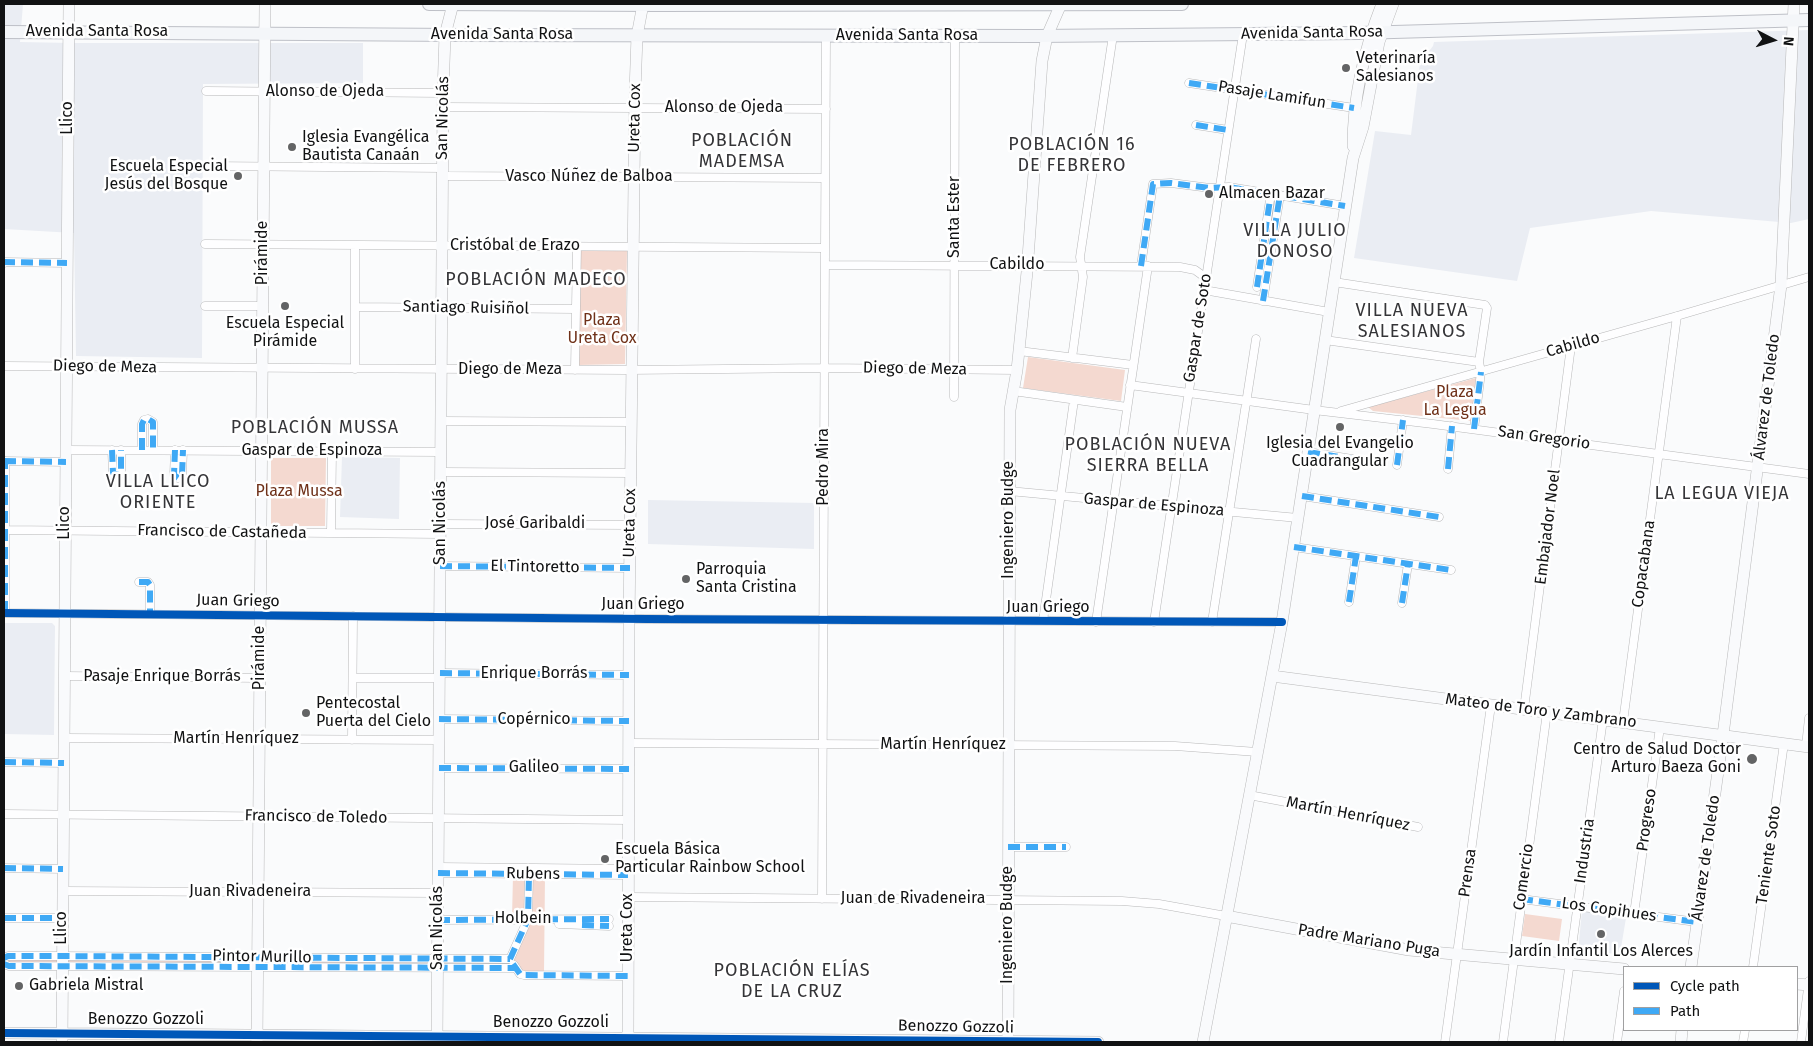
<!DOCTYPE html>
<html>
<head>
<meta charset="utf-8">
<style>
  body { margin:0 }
  #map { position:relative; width:1813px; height:1046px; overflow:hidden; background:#fafbfc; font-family:"Fira Sans",sans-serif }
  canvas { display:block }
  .frame { position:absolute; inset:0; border:5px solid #111213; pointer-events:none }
  .legend { position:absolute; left:1623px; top:966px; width:175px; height:65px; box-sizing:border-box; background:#fff; border:1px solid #a0a0a1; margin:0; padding:6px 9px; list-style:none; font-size:15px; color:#111213 }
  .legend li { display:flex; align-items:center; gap:10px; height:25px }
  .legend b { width:25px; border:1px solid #a0a0a1 }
  .north { position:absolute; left:1748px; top:15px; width:50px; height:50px; -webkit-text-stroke:4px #fff; paint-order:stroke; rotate:95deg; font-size:14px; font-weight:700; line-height:20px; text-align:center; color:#111213 }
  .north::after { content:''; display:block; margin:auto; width:18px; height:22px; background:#111213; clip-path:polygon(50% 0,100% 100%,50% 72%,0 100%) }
</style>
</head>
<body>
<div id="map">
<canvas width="1813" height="1046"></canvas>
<div class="frame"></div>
<ul class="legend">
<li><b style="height:6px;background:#0057b8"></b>Cycle path</li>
<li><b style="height:6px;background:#3fa9f5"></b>Path</li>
</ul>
<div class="north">N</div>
</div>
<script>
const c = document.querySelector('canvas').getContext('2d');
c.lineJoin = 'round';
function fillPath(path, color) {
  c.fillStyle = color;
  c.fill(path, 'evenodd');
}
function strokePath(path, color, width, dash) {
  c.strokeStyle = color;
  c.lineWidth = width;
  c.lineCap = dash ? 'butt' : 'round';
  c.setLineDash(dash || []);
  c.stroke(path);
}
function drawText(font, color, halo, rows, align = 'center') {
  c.font = font + ' "Fira Sans",sans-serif';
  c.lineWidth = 5;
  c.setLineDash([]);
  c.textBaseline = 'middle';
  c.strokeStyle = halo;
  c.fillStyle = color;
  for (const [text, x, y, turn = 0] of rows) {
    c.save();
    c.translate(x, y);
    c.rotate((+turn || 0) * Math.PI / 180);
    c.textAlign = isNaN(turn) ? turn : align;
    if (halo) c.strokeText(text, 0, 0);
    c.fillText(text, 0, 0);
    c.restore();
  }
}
fillPath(new Path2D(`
  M4,4H23L20,42L72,43H363V83L203,84L202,358L76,356L74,233L4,229Z
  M1809,30V219L1791,223L1651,211L1530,228L1517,281L1354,258L1375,131L1411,135L1420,63L1433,46L1434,42Z
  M342,457L400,458L399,519L340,517Z
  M648,500L814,503V549L648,544Z
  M4,623H52L55,626L54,735L4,734Z
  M1582,911L1626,918L1620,954L1578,951Z`), '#eaedf3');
fillPath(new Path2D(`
  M580,250H627L625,364L578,365Z
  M1028,357L1125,370L1121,401L1023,388Z
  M1476,378L1471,421L1373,411L1368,407Z
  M271,458H326L325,526H271Z
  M513,876H526L525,917H512Z
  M530,876H545L544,973H522L512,959L530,921Z
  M1525,914L1562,919L1559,941L1522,936Z
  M6,959L509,961L511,964L6,962Z`), '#f4d9d0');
const street = new Path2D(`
  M1189,83L1354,108
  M206,91L443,93
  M443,107L826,109
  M1196,125L1228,130
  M208,166L443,168
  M443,176L825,178
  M205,244L825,248
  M4,263V262L67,263
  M825,265L1180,267L1195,270L1206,278
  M1141,266L1153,184L1171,183L1210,188L1229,187L1345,206
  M1334,282L1485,305L1487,308L1479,362L1481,372L1474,429
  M1257,287L1271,193
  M1204,290L1329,312
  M1263,301L1280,195
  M205,306H263
  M355,307L576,309
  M1325,340L1479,362
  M1019,351L1133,365
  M1072,358L1083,277L1080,257L1113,35
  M4,366L627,370L824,368L1017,370
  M355,369V245
  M575,370L577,246
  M1130,385L1314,410L1433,424L1809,474
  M1013,391L1127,407
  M954,397L955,36
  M1341,411L1677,316L1809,277
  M441,421L631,422
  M66,450L441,452
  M112,450L113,473L117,475L120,474L121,471V450
  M142,450V424L144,420L148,419L153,422V450
  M175,450L174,475L178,478L182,475L183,450
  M1308,452L1352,459
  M4,461L66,462
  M1397,465L1403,420
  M1448,469L1452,426
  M441,472L631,473
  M1009,491L1298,518
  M1302,496L1439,517
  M440,524L630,525
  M4,530L440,534
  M331,533L332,451
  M1294,547L1451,570
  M440,566L630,568
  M139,582H148L150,585V614
  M1349,602L1356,556
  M1402,603L1408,564
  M4,613L647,619L1282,622
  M5,613V461
  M1043,621L1074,400
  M1096,622L1148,266
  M1154,622L1243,34
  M1212,622L1256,339
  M440,673L629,675
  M64,676L260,678
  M353,678H439
  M1524,709L1571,346
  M439,719L629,721
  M1623,722L1677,316
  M64,738L439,740
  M352,740L353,616
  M629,743L1175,746L1257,752
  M1806,746L1809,718
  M4,762L64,763
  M439,768L629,769
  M1249,795L1418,827
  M4,814L629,820
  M1008,847H1066
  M439,867L628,869
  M4,868L63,869
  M438,873L628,875
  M63,891L438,893
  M628,897L1122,901L1159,904L1226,916
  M822,899L826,36
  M1521,899L1697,922
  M1634,914L1660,727
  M4,918H62
  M438,920L609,919
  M559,924L609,926
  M4,958L8,956H54L510,959
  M510,959L528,919L529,875
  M4,964L9,966L516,968
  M514,965L520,974L524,975L628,976
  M1753,967L1784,743
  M1445,1042L1491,705
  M1503,1042L1547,712
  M1559,1042L1603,719
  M1617,1042L1624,991
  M1743,1042L1745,1030
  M1801,1042L1809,981`);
const secondary = new Path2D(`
  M1353,146C1353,96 1364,50 1382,4
  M1272,676L1809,747
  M1226,916L1409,950L1624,969
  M1691,967L1723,735L1781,285L1794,4
  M1797,984L1809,985
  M4,1033L1098,1042
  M437,1041L443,93L445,35L453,4
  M62,1042L69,4
  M257,1042L265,4
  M628,1042L629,626L635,92L637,36L643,4
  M1008,1042L1010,410L1017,370L1027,272L1042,61L1047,36L1061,4
  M1203,1042L1282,622L1353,158L1363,127L1379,42L1393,4
  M1681,1042L1682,1030`);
const primary = new Path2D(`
  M429,4L658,5L1182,4
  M4,32L460,35L1037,36L1359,33L1809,20`);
strokePath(street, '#b8b8b9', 9);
strokePath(secondary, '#b8b8b9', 12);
strokePath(primary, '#bec0c7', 14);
strokePath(street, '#fefeff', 8);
strokePath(secondary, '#f9fafc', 11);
strokePath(primary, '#f4f6f9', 12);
strokePath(new Path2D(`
  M1189,83L1354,108
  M1196,125L1228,130
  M4,263V262L67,263
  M1141,266L1153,184L1171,183L1210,188L1229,187L1345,206
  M1257,287L1271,193
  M1263,301L1280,195
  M1474,429L1481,372
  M112,450L113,473L117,475L120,474L121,471V450
  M142,450V424L144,420L148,419L153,422V450
  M175,450L174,475L178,478L182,475L183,450
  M1308,452L1352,459
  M4,461L66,462
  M1397,465L1403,420
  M1448,469L1452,426
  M1302,496L1439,517
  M1294,547L1451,570
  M440,566L630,568
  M139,582H148L150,585V614
  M1349,602L1356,556
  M1402,603L1408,564
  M5,613V461
  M440,673L629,675
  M439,719L629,721
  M4,762L64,763
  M439,768L629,769
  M1008,847H1066
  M4,868L63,869
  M438,873L628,875
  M1521,899L1697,922
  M4,918H62
  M438,920L609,919
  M582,925L609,926
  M4,958L8,956H54L510,959
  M510,959L528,919L529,875
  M4,964L9,966L516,968
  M513,964L520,974L524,975L628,976`), '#3fa9f5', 6, [12, 6]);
strokePath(new Path2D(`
  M4,613L647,619L1282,622
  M4,1033L1098,1042`), '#0057b8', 8);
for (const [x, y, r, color] of [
  [1346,68,5,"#636465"],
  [292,147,5,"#636465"],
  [238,176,5,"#636465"],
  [1209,194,5,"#636465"],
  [285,306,5,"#636465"],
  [1340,427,5,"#636465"],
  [686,579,5,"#636465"],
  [306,713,5,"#636465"],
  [1752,759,6,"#636465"],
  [605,859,5,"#636465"],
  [1601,934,5,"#636465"],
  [19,986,5,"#636465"]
]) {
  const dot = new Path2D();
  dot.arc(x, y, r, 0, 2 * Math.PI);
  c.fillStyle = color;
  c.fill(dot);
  strokePath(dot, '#fff', 2);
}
drawText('16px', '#111213', '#fff', [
  ["Avenida Santa Rosa",97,32],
  ["Avenida Santa Rosa",1312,33,-1],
  ["Avenida Santa Rosa",502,35],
  ["Avenida Santa Rosa",907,36],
  ["Alonso de Ojeda",325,92],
  ["Pasaje Lamifun",1272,95,9],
  ["Alonso de Ojeda",724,108],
  ["Llico",68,118,-90],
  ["San Nicolás",443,118,-89],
  ["Ureta Cox",635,118,-89],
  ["Vasco Núñez de Balboa",589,177],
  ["Santa Ester",955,217,-90],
  ["Cristóbal de Erazo",515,246],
  ["Pirámide",263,253,-90],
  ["Cabildo",1017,265],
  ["Santiago Ruisiñol",466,308,1],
  ["Gaspar de Soto",1198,328,-81],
  ["Cabildo",1573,345,-16],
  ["Diego de Meza",105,367,1],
  ["Diego de Meza",915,369,1],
  ["Diego de Meza",510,370],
  ["Álvarez de Toledo",1767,397,-83],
  ["San Gregorio",1544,438,8],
  ["Gaspar de Espinoza",312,451],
  ["Pedro Mira",824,467,-90],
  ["Gaspar de Espinoza",1154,505,5],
  ["Ingeniero Budge",1009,520,-90],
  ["Llico",65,523,-90],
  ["San Nicolás",441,523,-90],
  ["Ureta Cox",630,523,-89],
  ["José Garibaldi",535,524],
  ["Embajador Noel",1548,527,-83],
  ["Francisco de Castañeda",222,532,1],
  ["Copacabana",1644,564,-82],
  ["El Tintoretto",535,567,1],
  ["Juan Griego",238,601,1],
  ["Juan Griego",643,605],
  ["Juan Griego",1048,608],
  ["Pirámide",260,658,-90],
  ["Enrique Borrás",534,674],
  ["Pasaje Enrique Borrás",162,677],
  ["Mateo de Toro y Zambrano",1541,711,7],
  ["Copérnico",534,720],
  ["Martín Henríquez",236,739],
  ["Martín Henríquez",943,745],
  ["Galileo",534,768],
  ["Martín Henríquez",1348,814,11],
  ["Francisco de Toledo",316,817,1],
  ["Progreso",1647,820,-82],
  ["Industria",1585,851,-82],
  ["Teniente Soto",1769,855,-82],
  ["Álvarez de Toledo",1706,858,-82],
  ["Prensa",1468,873,-82],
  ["Rubens",533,874,1],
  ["Comercio",1524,877,-82],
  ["Juan Rivadeneira",250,892],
  ["Juan de Rivadeneira",913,899],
  ["Los Copihues",1609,910,8],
  ["Holbein",523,919],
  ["Ingeniero Budge",1008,925,-90],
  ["Llico",62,928,-90],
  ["San Nicolás",438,928,-90],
  ["Ureta Cox",628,928,-90],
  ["Padre Mariano Puga",1369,941,9],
  ["Pintor Murillo",262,957,1],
  ["Benozzo Gozzoli",146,1020],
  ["Benozzo Gozzoli",551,1023],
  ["Benozzo Gozzoli",956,1027,1]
]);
drawText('16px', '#111213', '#fff', [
  ["Veterinaría",1356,59],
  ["Salesianos",1356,77],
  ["Iglesia Evangélica",302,138],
  ["Bautista Canaán",302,156],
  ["Escuela Especial",228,167,"right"],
  ["Jesús del Bosque",228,185,"right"],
  ["Almacen Bazar",1219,194],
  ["Escuela Especial",285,324,"center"],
  ["Pirámide",285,342,"center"],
  ["Iglesia del Evangelio",1340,444,"center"],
  ["Cuadrangular",1340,462,"center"],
  ["Parroquia",696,570],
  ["Santa Cristina",696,588],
  ["Pentecostal",316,704],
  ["Puerta del Cielo",316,722],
  ["Centro de Salud Doctor",1741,750,"right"],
  ["Arturo Baeza Goni",1741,768,"right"],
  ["Escuela Básica",615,850],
  ["Particular Rainbow School",615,868],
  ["Jardín Infantil Los Alerces",1601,952,"center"],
  ["Gabriela Mistral",29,986]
], 'left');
drawText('16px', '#6f3119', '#fff', [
  ["Plaza",602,321],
  ["Ureta Cox",602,339],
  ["Plaza",1455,393],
  ["La Legua",1455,411],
  ["Plaza Mussa",299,492]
]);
c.letterSpacing = '1px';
drawText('18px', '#353538', '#fff', [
  ["POBLACIÓN",742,141],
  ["MADEMSA",742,162],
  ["POBLACIÓN 16",1072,145],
  ["DE FEBRERO",1072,166],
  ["VILLA JULIO",1295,231],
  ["DONOSO",1295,252],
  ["POBLACIÓN MADECO",536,280],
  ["VILLA NUEVA",1412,311],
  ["SALESIANOS",1412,332],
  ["POBLACIÓN MUSSA",315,428],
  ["POBLACIÓN NUEVA",1148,445],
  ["SIERRA BELLA",1148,466],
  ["VILLA LLICO",158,482],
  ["ORIENTE",158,503],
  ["LA LEGUA VIEJA",1722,494],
  ["POBLACIÓN ELÍAS",792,971],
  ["DE LA CRUZ",792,992]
]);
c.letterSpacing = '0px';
</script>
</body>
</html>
